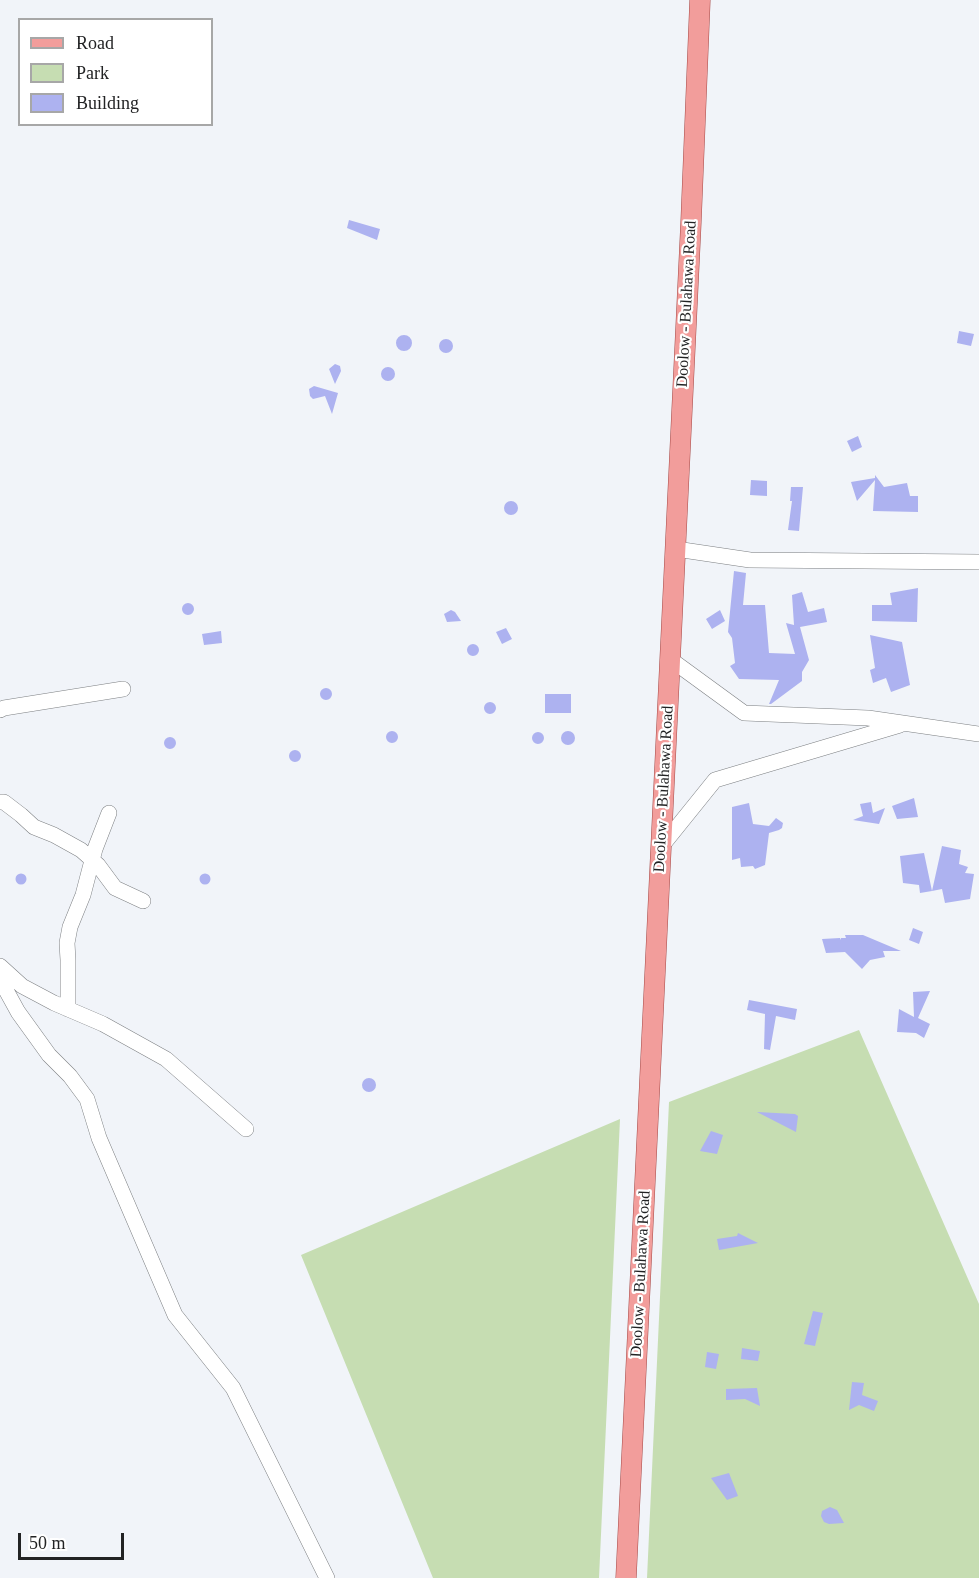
<!DOCTYPE html>
<html>
<head>
<meta charset="utf-8">
<style>
  body { margin:0 }
  #map { position:relative; width:979px; height:1578px; overflow:hidden; background:#f1f4f9; font-family:Georgia,serif }
  canvas { display:block }
  .legend { position:absolute; left:18px; top:18px; width:195px; height:108px; box-sizing:border-box; background:#fff; border:2px solid #a7a7a7; margin:0; padding:8px 10px; list-style:none; font-size:18px; color:#222324 }
  .legend li { display:flex; align-items:center; gap:12px; height:30px }
  .legend b { width:30px; border:2px solid #a7a7a7 }
  .scale { position:absolute; left:18px; top:1533px; width:106px; height:27px; box-sizing:border-box; border:3px solid #222324; border-top:0; padding-left:8px; font-size:18px; line-height:21px; white-space:nowrap; color:#222324; -webkit-text-stroke:4px #fff; paint-order:stroke }
</style>
</head>
<body>
<div id="map">
<canvas width="979" height="1578"></canvas>
<ul class="legend">
<li><b style="height:8px;background:#f29d9b"></b>Road</li>
<li><b style="height:16px;background:#c6ddb2"></b>Park</li>
<li><b style="height:16px;background:#adb2f0"></b>Building</li>
</ul>
<div class="scale">50 m</div>
</div>
<script>
const c = document.querySelector('canvas').getContext('2d');
c.lineJoin = 'round';
function fillPath(path, color) {
  c.fillStyle = color;
  c.fill(path, 'evenodd');
}
function strokePath(path, color, width, dash) {
  c.strokeStyle = color;
  c.lineWidth = width;
  c.lineCap = dash ? 'butt' : 'round';
  c.setLineDash(dash || []);
  c.stroke(path);
}
function drawText(font, color, halo, rows, align = 'center') {
  c.font = font + ' Georgia,serif';
  c.lineWidth = 4.5;
  c.setLineDash([]);
  c.textBaseline = 'middle';
  c.strokeStyle = halo;
  c.fillStyle = color;
  for (const [text, x, y, turn = 0] of rows) {
    c.save();
    c.translate(x, y);
    c.rotate((+turn || 0) * Math.PI / 180);
    c.textAlign = isNaN(turn) ? turn : align;
    if (halo) c.strokeText(text, 0, 0);
    c.fillText(text, 0, 0);
    c.restore();
  }
}
fillPath(new Path2D(`
  M859,1030L979,1304V1578H647L669,1102Z
  M620,1119L599,1578H433L301,1255Z`), '#c6ddb2');
fillPath(new Path2D(`
  M349,220L380,229L377,240L347,228Z
  M959,331L974,334L971,346L957,343Z
  M396 343a8 8 0 1 1 16 0a8 8 0 1 1-16 0Z
  M439 346a7 7 0 1 1 14 0a7 7 0 1 1-14 0Z
  M335,364L340,366L341,371L335,384L329,369Z
  M381 374a7 7 0 1 1 14 0a7 7 0 1 1-14 0Z
  M314,386L338,393L332,414L325,396L313,399L310,396L309,389Z
  M858,436L862,447L852,452L847,441Z
  M875,475L884,487L907,483L910,496H918V512L873,511L875,480L857,501L851,482L875,478Z
  M751,480L767,481V496L750,495Z
  M791,487H803L799,531L788,530L792,501H790Z
  M504 508a7 7 0 1 1 14 0a7 7 0 1 1-14 0Z
  M734,571L746,573L743,605H765L769,653L795,654L786,623L794,625L792,595L802,592L808,612L824,608L827,622L800,627L809,660L802,672V681L771,704H769L779,680L739,679L730,666L735,663L732,638L728,632Z
  M918,588L917,622L872,621V605H892L890,593Z
  M182 609a6 6 0 1 1 12 0a6 6 0 1 1-12 0Z
  M451,610L455,612L461,621L447,622L444,614Z
  M720,610L725,621L712,629L706,619Z
  M506,628L512,639L502,644L496,632Z
  M221,631L222,643L204,645L202,634Z
  M870,635L902,642L910,685L891,692L886,678L873,683L870,670L875,668Z
  M467 650a6 6 0 1 1 12 0a6 6 0 1 1-12 0Z
  M320 694a6 6 0 1 1 12 0a6 6 0 1 1-12 0Z
  M545,694H571V713H545Z
  M484 708a6 6 0 1 1 12 0a6 6 0 1 1-12 0Z
  M386 737a6 6 0 1 1 12 0a6 6 0 1 1-12 0Z
  M561 738a7 7 0 1 1 14 0a7 7 0 1 1-14 0Z
  M532 738a6 6 0 1 1 12 0a6 6 0 1 1-12 0Z
  M164 743a6 6 0 1 1 12 0a6 6 0 1 1-12 0Z
  M289 756a6 6 0 1 1 12 0a6 6 0 1 1-12 0Z
  M914,798L918,817L897,819L892,806Z
  M871,802L873,813L885,808L879,824L853,820L863,816L860,804Z
  M749,803L753,824L769,826L776,818L783,823L782,828L779,830L769,833L765,865L755,869L753,866L741,867L740,858L732,860V807Z
  M942,846L961,850L959,864L968,867L965,873L974,874L970,899L945,903L942,889L932,891Z
  M924,853L932,891L920,893L919,885L903,883L900,856Z
  M15.5 879a5.5 5.5 0 1 1 11 0a5.5 5.5 0 1 1-11 0Z
  M199.5 879a5.5 5.5 0 1 1 11 0a5.5 5.5 0 1 1-11 0Z
  M913,928L923,932L919,944L909,940Z
  M845,935H863L901,951H883L885,957L870,960L862,969L845,952L826,953L822,939L840,938V940L841,938H846Z
  M930,991L918,1018L930,1024L924,1038L916,1033L897,1032L899,1009L914,1017L913,992Z
  M749,1000L797,1009L795,1020L776,1016L770,1050L764,1049L765,1014L747,1010Z
  M362 1085a7 7 0 1 1 14 0a7 7 0 1 1-14 0Z
  M757,1112L795,1114L798,1116L796,1132Z
  M711,1131L723,1135L717,1154L700,1151Z
  M738,1233L758,1243L719,1250L717,1239L737,1236Z
  M813,1311L823,1313L815,1346L804,1344Z
  M742,1348L760,1351L758,1361L741,1359Z
  M707,1352L719,1354L716,1369L705,1367Z
  M852,1382L864,1383L862,1395L878,1401L874,1411L859,1405L849,1410Z
  M757,1388L760,1406L745,1399L726,1400V1389Z
  M729,1473L738,1496L727,1500L711,1478Z
  M830,1507L837,1510L844,1523L829,1524L824,1522L821,1516L822,1511Z`), '#adb2f0');
const minor = new Path2D(`
  M676,549L750,560L979,562
  M670,659L744,713L868,718L979,734
  M0,710L4,708L123,689
  M0,802H4L21,815L34,827L54,835L81,850L98,865L115,888L143,901
  M661,847L715,780L900,725
  M0,966L22,986L54,1003L103,1024L166,1059L246,1129
  M0,979L18,1012L49,1055L70,1076L87,1099L99,1138L175,1315L233,1388L327,1578
  M68,1009V960L67,943L70,927L83,895L95,849L109,813`);
const major = new Path2D(`
  M626,1578L691,222L700,0`);
strokePath(minor, '#7c7f82', 16);
strokePath(major, '#a44846', 21);
strokePath(minor, '#fff', 15);
strokePath(major, '#f29d9b', 20);
drawText('16px', '#222324', '#fff', [
  ["Doolow - Bulahawa Road",687,304,-87],
  ["Doolow - Bulahawa Road",664,789,-87],
  ["Doolow - Bulahawa Road",641,1274,-87]
]);
</script>
</body>
</html>
